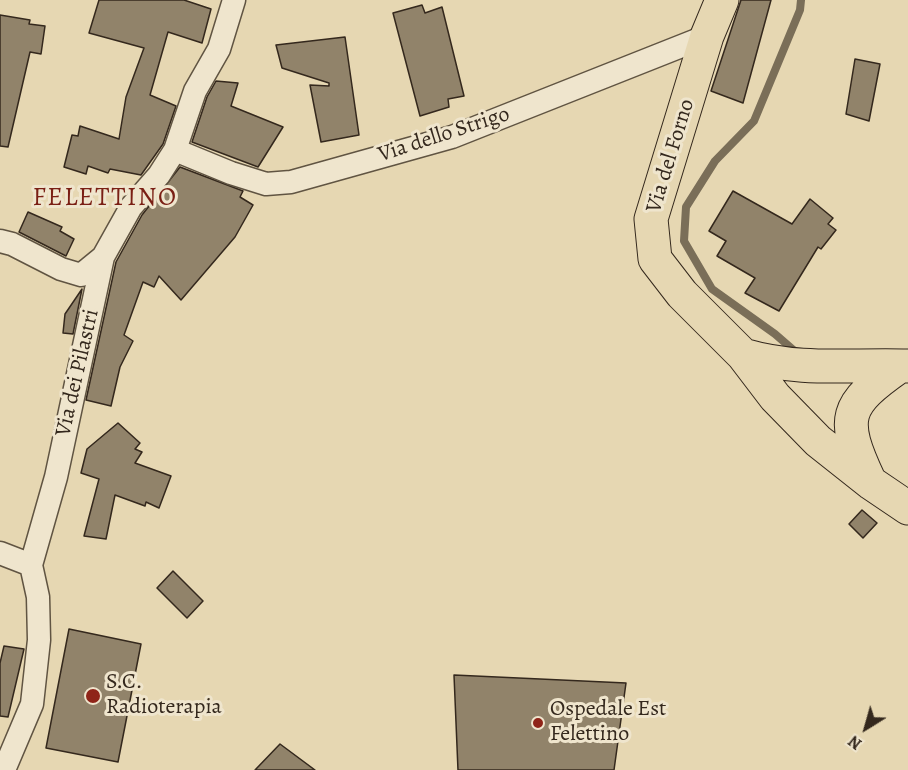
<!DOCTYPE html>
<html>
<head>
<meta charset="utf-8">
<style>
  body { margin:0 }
  #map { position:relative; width:908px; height:770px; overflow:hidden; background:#e6d7b2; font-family:Alegreya,serif }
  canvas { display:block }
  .north { position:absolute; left:836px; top:698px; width:60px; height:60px; -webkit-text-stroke:4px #efe5cd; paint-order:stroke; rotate:217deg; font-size:16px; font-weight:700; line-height:24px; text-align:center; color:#34281d }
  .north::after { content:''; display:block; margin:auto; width:21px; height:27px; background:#34281d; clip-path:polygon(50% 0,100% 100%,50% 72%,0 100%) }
</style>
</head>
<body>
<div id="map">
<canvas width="908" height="770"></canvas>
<div class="north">N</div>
</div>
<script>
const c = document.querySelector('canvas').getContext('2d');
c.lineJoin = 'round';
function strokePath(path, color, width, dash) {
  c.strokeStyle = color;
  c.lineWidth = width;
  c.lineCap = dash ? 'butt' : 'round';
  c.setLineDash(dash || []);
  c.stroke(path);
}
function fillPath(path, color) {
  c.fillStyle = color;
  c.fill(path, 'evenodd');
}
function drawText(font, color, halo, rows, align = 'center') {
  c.font = font + ' Alegreya,serif';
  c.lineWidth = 6;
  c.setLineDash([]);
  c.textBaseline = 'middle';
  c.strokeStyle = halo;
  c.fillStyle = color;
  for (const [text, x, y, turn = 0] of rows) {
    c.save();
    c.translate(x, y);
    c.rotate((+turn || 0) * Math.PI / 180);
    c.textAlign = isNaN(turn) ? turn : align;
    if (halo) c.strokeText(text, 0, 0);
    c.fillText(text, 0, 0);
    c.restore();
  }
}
strokePath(new Path2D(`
  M798,354L775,334L712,289L684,241L686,207L715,161L754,121L800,10L801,0`), '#7a6e58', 8);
const building = new Path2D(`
  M99,0H184L211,9L202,43L168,32L150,95L176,106L163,144L141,175L110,169L108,173L88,166L86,174L64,167L72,135L78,136L80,126L119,139L126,97L144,48L89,33Z
  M741,0H771L743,103L711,91Z
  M422,5L425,13L442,7L464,96L448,99L449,107L420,116L393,13Z
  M0,15L30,20L29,24L45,26L41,54L30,52L8,147L0,146Z
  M345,37L359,135L321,142L310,85L329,86V83L282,68L276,45Z
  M855,59L880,64L869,121L846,114Z
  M216,81L238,83L231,106L283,127L258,167L192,142L207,97Z
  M180,167L243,191L240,197L253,205L235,237L181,300L159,276L154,287L143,282L124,335L133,341L120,367L111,406L86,400L116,262L142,215Z
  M733,191L792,224L810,199L833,218L828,224L836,230L821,249L818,247L779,311L745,293L755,278L717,256L726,241L709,231Z
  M28,212L62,227L60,231L74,239L66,256L19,232Z
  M82,289L73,334L63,333L65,314Z
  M118,423L140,443L135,449L142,452L135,463L171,476L159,508L146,502L145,506L115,495L106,539L84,536L99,479L81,473L87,449Z
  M862,510L877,523L863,538L849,524Z
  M173,571L203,601L187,618L157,588Z
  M69,629L141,644L118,762L46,748Z
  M4,646L24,649L8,717L0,716V663Z
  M454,675L626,683L614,770H458Z
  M280,744L315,770H255Z`);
fillPath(building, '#91836a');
strokePath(building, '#34281d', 1.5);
const minor = new Path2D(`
  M175,150L231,173L266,184L291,182L452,137L707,36
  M0,241L12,244L61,269L81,275L103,257
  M0,553L31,565
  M4,770L32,704L39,640L38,597L31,565L56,477L103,257L131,207L159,175L175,150L195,91L219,49L234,0`);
const primary = new Path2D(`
  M722,0L707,36L651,219L655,259L682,294L743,355L775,397L818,441L871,483L908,508
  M743,355C802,372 849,364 908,366
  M869,480C840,418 844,405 900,366`);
strokePath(minor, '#605442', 25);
strokePath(primary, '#34281d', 35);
strokePath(minor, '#efe5cd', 22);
strokePath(primary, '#e6d7b2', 33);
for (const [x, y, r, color] of [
  [93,696,8,"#8f2418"],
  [538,723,6,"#8f2418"]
]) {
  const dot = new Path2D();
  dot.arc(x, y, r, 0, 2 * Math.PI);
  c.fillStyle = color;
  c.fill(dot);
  strokePath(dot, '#efe5cd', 2);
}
drawText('22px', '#34281d', '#efe5cd', [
  ["Via dello Strigo",444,135,-18],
  ["Via del Forno",671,156,-73],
  ["Via dei Pilastri",78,373,-77]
]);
drawText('22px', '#34281d', '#efe5cd', [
  ["S.C.",106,683],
  ["Radioterapia",106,708],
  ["Ospedale Est",550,710],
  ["Felettino",550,735]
], 'left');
c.letterSpacing = '1.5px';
drawText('26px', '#7a1f14', '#efe5cd', [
  ["FELETTINO",105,199]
]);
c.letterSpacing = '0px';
</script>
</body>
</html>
